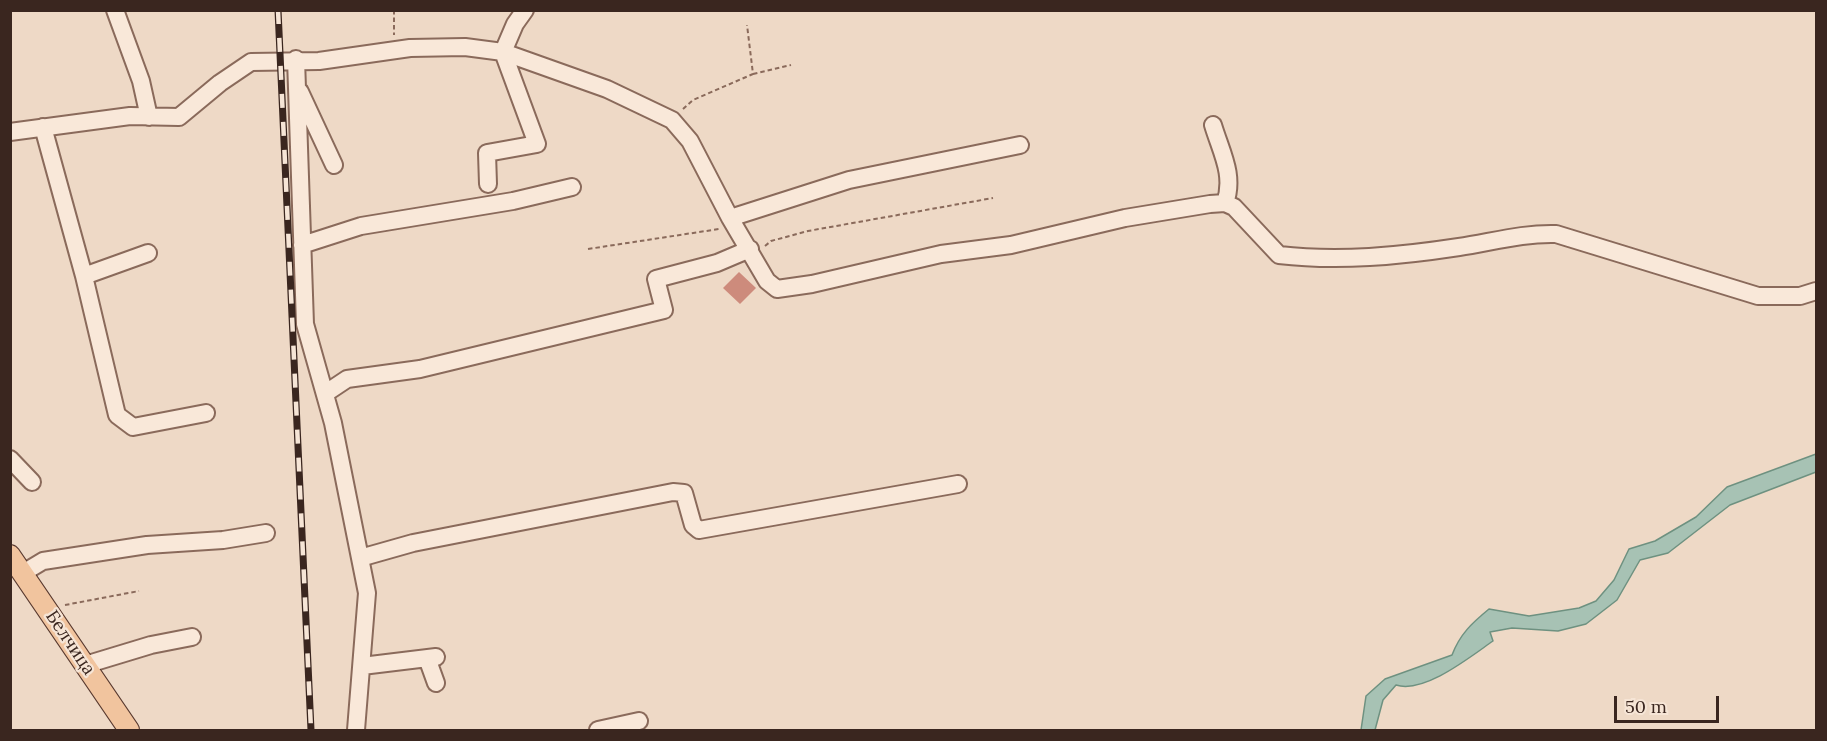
<!DOCTYPE html>
<html>
<head>
<meta charset="utf-8">
<style>
  body { margin:0 }
  #map { position:relative; width:1827px; height:741px; overflow:hidden; background:#eed9c6; font-family:Lora,serif }
  canvas { display:block }
  .frame { position:absolute; inset:0; border:12px solid #3a261f; pointer-events:none }
  .scale { position:absolute; left:1614px; top:696px; width:105px; height:27px; box-sizing:border-box; border:3px solid #3a261f; border-top:0; padding-left:8px; font-size:18px; line-height:21px; white-space:nowrap; color:#3a261f; -webkit-text-stroke:4px #f6e5d6; paint-order:stroke }
</style>
</head>
<body>
<div id="map">
<canvas width="1827" height="741"></canvas>
<div class="frame"></div>
<div class="scale">50 m</div>
</div>
<script>
const c = document.querySelector('canvas').getContext('2d');
c.lineJoin = 'round';
function fillPath(path, color) {
  c.fillStyle = color;
  c.fill(path, 'evenodd');
}
function strokePath(path, color, width, dash) {
  c.strokeStyle = color;
  c.lineWidth = width;
  c.lineCap = dash ? 'butt' : 'round';
  c.setLineDash(dash || []);
  c.stroke(path);
}
function drawText(font, color, halo, rows, align = 'center') {
  c.font = font + ' Lora,serif';
  c.lineWidth = 4.5;
  c.setLineDash([]);
  c.textBaseline = 'middle';
  c.strokeStyle = halo;
  c.fillStyle = color;
  for (const [text, x, y, turn = 0] of rows) {
    c.save();
    c.translate(x, y);
    c.rotate((+turn || 0) * Math.PI / 180);
    c.textAlign = isNaN(turn) ? turn : align;
    if (halo) c.strokeText(text, 0, 0);
    c.fillText(text, 0, 0);
    c.restore();
  }
}
const water = new Path2D(`
  M1816,454V472L1730,505L1668,553L1640,560L1617,600L1586,624L1558,631L1512,628L1490,632L1493,641C1470,657 1424,694 1396,685L1383,700L1375,730H1361L1366,696L1385,679L1452,655C1460,634 1472,623 1489,609L1529,616L1579,608L1596,601L1614,580L1629,549L1655,541L1696,517L1727,487Z`);
fillPath(water, '#a7c2b4');
strokePath(water, '#6e9180', 1.5);
fillPath(new Path2D(`
  M739,272L756,288L740,304L723,288Z`), '#cd8b7c');
const minor = new Path2D(`
  M115,10L141,81L149,117
  M296,59L305,324L333,423L367,593L356,730
  M300,92L334,165
  M1213,125C1221,152 1235,175 1225,203
  M43,127L84,276L117,415L133,427L206,413
  M10,132L130,116L179,117L220,83L251,62L319,61L410,48L465,47L503,52L607,89L672,120L690,141L730,218L767,281L777,289L812,284L941,254L1011,245L1125,218L1210,204L1225,203L1234,207L1279,255C1339,262 1400,256 1459,247C1492,242 1523,233 1556,234L1758,296H1800L1816,291
  M488,184L487,153L537,144L503,52L515,24L525,10
  M730,218L849,180L1020,145
  M302,245L361,226L513,201L572,187
  M84,276L148,253
  M326,393L347,379L420,369L664,310L656,279L717,263L750,249
  M10,459L32,482
  M360,558L413,543L673,492L684,493L693,525L699,530L958,484
  M23,573L43,561L147,545L223,540L266,533
  M427,658L436,683
  M85,665L151,645L192,637
  M362,666L436,657
  M598,730L639,721`);
const major = new Path2D(`
  M10,555L129,730`);
strokePath(minor, '#8a6a5b', 20);
strokePath(major, '#58392f', 22);
strokePath(new Path2D(`
  M394,10V35
  M753,74L791,65
  M683,109L693,100L753,74L747,25
  M765,246L771,241L808,231L993,198
  M588,249L719,229
  M65,605L139,591`), '#8a6a5b', 2, [4.5, 3]);
strokePath(minor, '#f9e8d9', 16);
strokePath(major, '#f1c49e', 20);
const rail = new Path2D(`
  M278,10L311,730`);
strokePath(rail, '#3a261f', 7);
strokePath(rail, '#f6e5d6', 4.5, [14]);
drawText('18px', '#3a261f', '#f6e5d6', [
  ["Белчица",70,643,56]
]);
</script>
</body>
</html>
